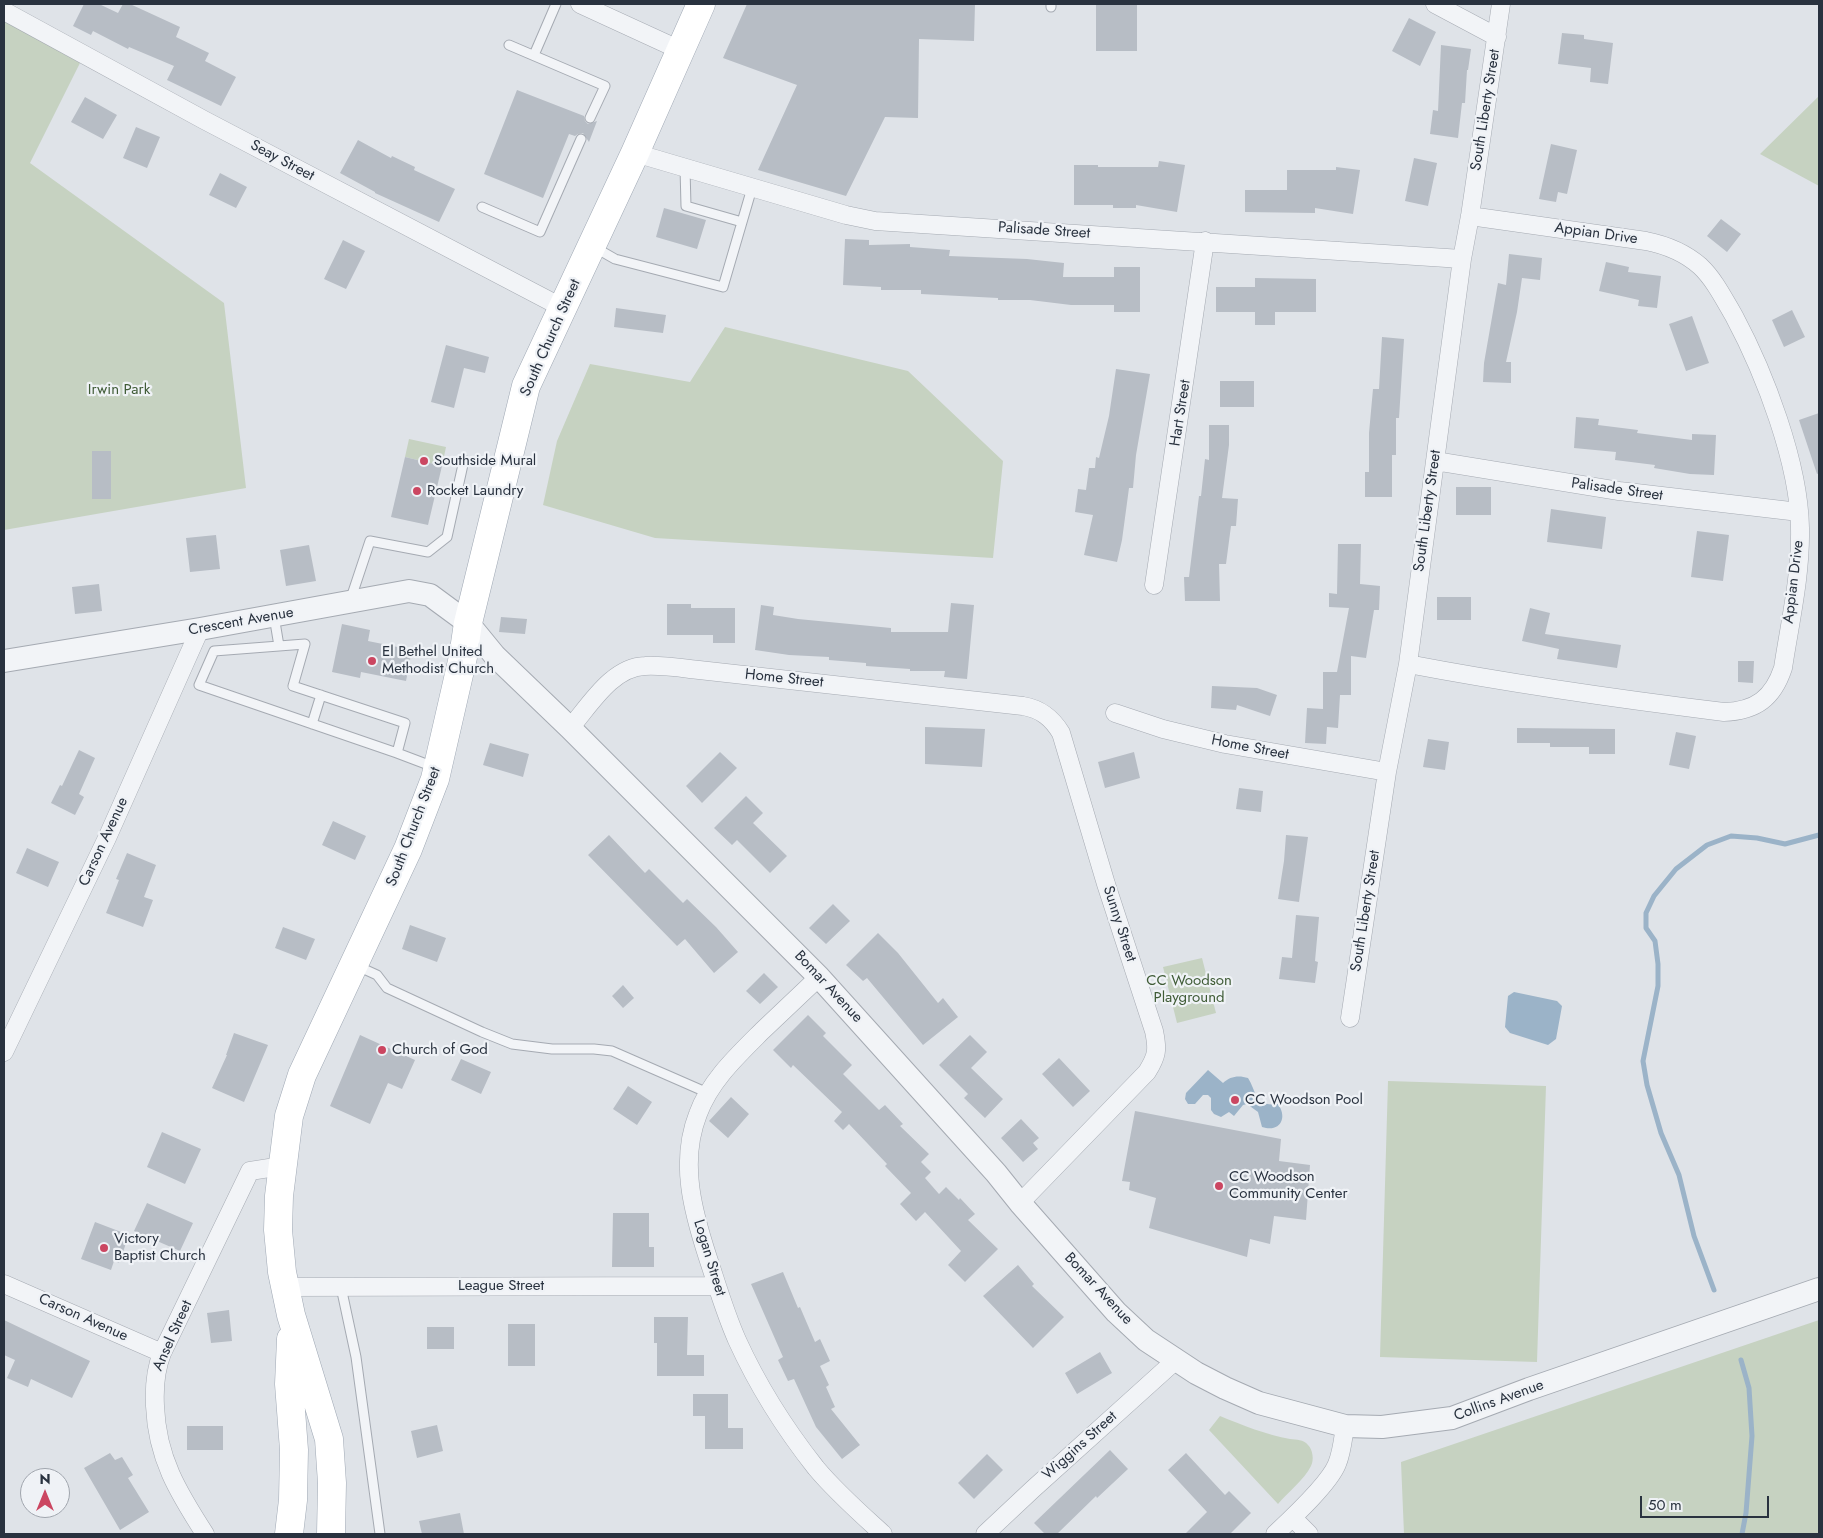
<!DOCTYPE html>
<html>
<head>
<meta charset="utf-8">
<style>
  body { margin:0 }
  #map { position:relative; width:1823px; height:1538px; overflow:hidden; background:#dfe3e8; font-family:Jost,sans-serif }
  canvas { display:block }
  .frame { position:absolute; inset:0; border:5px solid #29323f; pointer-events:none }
  .north { position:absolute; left:20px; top:1468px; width:50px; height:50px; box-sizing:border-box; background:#eff2f6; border:1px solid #a0a5ad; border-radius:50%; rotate:0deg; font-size:14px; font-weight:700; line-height:20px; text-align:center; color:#29323f }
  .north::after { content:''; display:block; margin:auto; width:18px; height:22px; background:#cb4661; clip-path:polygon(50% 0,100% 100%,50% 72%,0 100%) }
  .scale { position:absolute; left:1640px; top:1496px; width:129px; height:22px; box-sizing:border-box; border:2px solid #29323f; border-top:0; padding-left:6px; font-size:15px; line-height:18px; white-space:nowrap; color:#29323f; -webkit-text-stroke:4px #eff2f6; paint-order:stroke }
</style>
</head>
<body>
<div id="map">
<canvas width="1823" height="1538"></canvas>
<div class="frame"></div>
<div class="north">N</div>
<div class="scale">50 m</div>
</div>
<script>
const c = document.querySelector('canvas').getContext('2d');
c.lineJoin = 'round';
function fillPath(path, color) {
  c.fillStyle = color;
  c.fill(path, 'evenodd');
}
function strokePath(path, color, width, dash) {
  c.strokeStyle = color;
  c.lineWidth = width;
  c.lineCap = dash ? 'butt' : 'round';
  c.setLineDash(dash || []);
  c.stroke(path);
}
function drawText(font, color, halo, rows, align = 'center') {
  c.font = font + ' Jost,sans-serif';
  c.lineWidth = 4.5;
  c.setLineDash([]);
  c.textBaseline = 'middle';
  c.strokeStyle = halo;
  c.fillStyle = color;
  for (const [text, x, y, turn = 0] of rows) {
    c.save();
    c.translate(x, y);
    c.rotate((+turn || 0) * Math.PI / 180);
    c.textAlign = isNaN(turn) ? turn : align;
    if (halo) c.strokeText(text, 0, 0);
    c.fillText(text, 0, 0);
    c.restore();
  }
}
fillPath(new Path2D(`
  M4,11L84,55L30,163L224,303L246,488L4,530Z
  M1819,96V186L1760,154Z
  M725,327L908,371L1003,461L993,558L655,538L543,505L557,441L590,364L690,382Z
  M409,439L446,447L442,466L405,457Z
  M1202,958L1216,1013L1177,1023L1163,967Z
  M1388,1081L1546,1086L1537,1362L1380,1357Z
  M1819,1320V1534H1404L1401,1462Z
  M1220,1416C1242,1425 1267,1435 1290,1439C1297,1440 1303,1439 1308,1445C1313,1450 1314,1460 1311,1466C1304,1480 1288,1492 1278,1504L1209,1430Z`), '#c6d2c1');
fillPath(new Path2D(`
  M1514,992L1557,1001L1562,1006L1556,1039L1548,1045L1510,1033L1505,1027L1508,996Z
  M1208,1070L1223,1083C1230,1076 1239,1075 1248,1078C1257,1092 1254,1107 1278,1104C1288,1118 1280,1133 1262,1127L1258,1112L1247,1104L1243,1105L1234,1116L1229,1112L1221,1117L1214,1114L1211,1110V1098L1208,1095H1203L1195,1104H1188L1185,1099L1186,1093Z`), '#9bb3c8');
strokePath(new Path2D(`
  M1714,1290L1694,1236L1679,1175L1661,1133L1647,1085L1643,1061L1658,986V964L1655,941L1646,928V913L1654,896L1676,869L1707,845L1731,836L1757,838L1785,844L1819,835
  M1741,1360L1749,1388L1752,1436L1746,1513L1742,1534`), '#9bb3c8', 5);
fillPath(new Path2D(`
  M84,4H99L118,13L123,4H130L180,27L176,37L209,53L205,61L236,77L221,106L167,80L174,66L129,47L128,49L93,31L91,35L73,26Z
  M747,4H975L974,41L919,39L918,118L885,117L846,196L758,170L797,85L723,58Z
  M1096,4H1137V51H1096Z
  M1409,18L1436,32L1420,66L1392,51Z
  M1562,33L1584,35V39L1613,43L1608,84L1590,82L1591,68L1558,64Z
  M1441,45L1471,49L1468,70H1467L1465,103H1462L1458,138L1430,134L1433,110L1438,111Z
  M517,90L584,116L585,121L588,124L597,121L589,142L583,133L578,134L575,136L569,134L543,198L484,174Z
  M85,97L117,115L103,139L71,122Z
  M136,127L160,137L147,168L123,158Z
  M358,140L391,158L392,156L415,167L414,170L455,189L439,222L375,193V192L340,173Z
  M1551,144L1577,150L1567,194L1558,192L1556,202L1539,199Z
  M1414,158L1437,163L1428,206L1405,201Z
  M1159,161L1185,165L1177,212L1136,205V208H1113V205H1074V165H1098V167H1158Z
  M1336,167L1360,170L1353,214L1315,208V213L1245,212V190H1287V170H1336Z
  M220,173L247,187L236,208L209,195Z
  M664,208L706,220L697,249L656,237Z
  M1721,219L1741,234L1727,252L1707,236Z
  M845,239L869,240V245L910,244V247L950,250L949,256L1027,259L1064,263L1063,277H1114V267H1140V312H1114V305H1071L1030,300H998V298L921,294V290H881V287L843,285Z
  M343,240L365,251L346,289L324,279Z
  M1509,254L1542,258L1540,280L1522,278L1517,312L1506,362H1511V383L1483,382L1484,363L1498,283L1506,285Z
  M1606,262L1629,267L1628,272L1661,276L1657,308L1638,306L1639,300L1599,291Z
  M1255,278L1316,279V312H1275V325H1255V312H1216V287H1255Z
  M616,308L666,315L663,333L614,327Z
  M1792,310L1805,337L1784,347L1772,320Z
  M1692,316L1709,363L1686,371L1669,324Z
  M1382,337L1404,339L1399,418H1396V455H1392V497H1365V472H1369V433L1373,389H1379Z
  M446,345L489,357L485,373L464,368L454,408L431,402Z
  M1116,369L1150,374L1136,455L1133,488H1129L1122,540L1117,562L1084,555L1093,515L1075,512L1078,489L1086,490L1089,468H1095L1096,457L1099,458L1109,416Z
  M1220,381H1254V407H1220Z
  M1819,413V473L1817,474L1799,420Z
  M1576,417L1599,419L1598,425L1638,430L1637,433L1692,440V434L1716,435L1714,475L1690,474L1654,468L1655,465L1615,460L1616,452L1574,448Z
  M1209,425H1229V445L1222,498L1238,499L1236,526H1231L1226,564H1219L1220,601H1185L1184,577H1189L1199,496H1201L1205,459L1209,460Z
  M92,451H111V499H92Z
  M405,457L442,466L428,525L391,517Z
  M1456,487H1491V515H1456Z
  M1551,509L1606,517L1602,549L1547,542Z
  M1697,531L1729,535L1723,581L1691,577Z
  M216,535L220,569L190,572L186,538Z
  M1338,544H1361L1360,584L1380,586L1379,610H1374L1366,658L1351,656V695H1340L1338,728L1327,727L1326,744L1305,743L1307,708L1323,709V672H1337L1349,608L1329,607V593L1337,594Z
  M309,545L316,581L286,586L280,550Z
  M99,584L102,611L75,614L72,587Z
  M1437,597H1471V620H1437Z
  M951,603L974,605L967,679L944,677L945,671H910V669L866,666V663L829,660V657L789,655L755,650L761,605L774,607L773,615L798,619L891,628V632H948Z
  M667,604H691V608H735V643H713V635H667Z
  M1530,608L1550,613L1545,634L1621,645L1617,668L1557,659L1559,649L1522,641Z
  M501,617L527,619L525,634L499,632Z
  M342,624L370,630L368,641L412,650L406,681L361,672L360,678L332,672Z
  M1738,661H1754L1753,683L1738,682Z
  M1212,686L1257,688L1277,695L1270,716L1237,705L1236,710L1211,708Z
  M925,727L985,729L982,767L925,764Z
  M1517,728L1615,729V754H1589V747H1550V743H1517Z
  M1676,732L1696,736L1689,769L1669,765Z
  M1428,739L1449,742L1445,770L1423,767Z
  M490,743L529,754L523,777L483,765Z
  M79,750L95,758L79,794L84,797L75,815L51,803L60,785L62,786Z
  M720,752L737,768L702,803L686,786Z
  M1134,752L1140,778L1105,788L1098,762Z
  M1239,788L1263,791L1261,812L1236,809Z
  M746,796L763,813L753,823L787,856L770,873L737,840L732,845L714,828Z
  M333,821L366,836L355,860L322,845Z
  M609,835L645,873L649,869L683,903L687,899L716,927L738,952L714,973L685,939L677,946L588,855Z
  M1286,835L1308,837L1299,902L1278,899L1284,861Z
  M27,848L59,862L48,887L16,873Z
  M127,853L156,865L144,897L153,900L143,927L106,913L119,880L116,879Z
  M833,904L850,921L826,944L809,928Z
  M1296,915L1319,917L1315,961L1318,962L1315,983L1279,979L1282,957L1292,958Z
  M410,925L446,938L437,962L402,949Z
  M283,927L315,939L306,960L275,948Z
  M878,933L898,953L938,1003L943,998L958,1017L923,1045L867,978L863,981L846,965Z
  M764,973L778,987L760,1004L746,991Z
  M623,985L634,998L623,1008L612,996Z
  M808,1015L826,1033L823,1036L852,1065L843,1074L879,1110L885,1105L903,1124L900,1126L929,1154L921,1162L931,1172L925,1178L939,1194L946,1187L959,1200L960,1198L975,1214L968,1220L998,1249L965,1282L948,1265L961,1251L925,1212L916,1221L900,1204L911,1193L885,1166L887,1164L849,1124L843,1130L834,1121L842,1112L793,1065L791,1068L773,1050Z
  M234,1033L268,1045L244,1102L212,1088L227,1055H226Z
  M360,1035L415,1060L402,1089L388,1083L370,1124L330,1106Z
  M970,1035L987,1052L971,1068L1003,1099L985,1118L964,1098L968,1094L939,1065Z
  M1059,1058L1090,1091L1073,1107L1042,1074Z
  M461,1059L491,1072L481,1094L451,1080Z
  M628,1086L652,1102L637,1125L613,1109Z
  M731,1097L749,1114L728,1138L709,1121Z
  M1135,1111L1281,1139L1279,1161L1310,1165L1306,1220L1274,1216L1270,1244L1250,1239L1247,1257L1149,1228L1156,1198L1129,1190L1130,1182L1122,1181Z
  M1021,1119L1039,1138L1033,1143L1038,1149L1023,1162L1001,1138Z
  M162,1132L201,1149L185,1184L147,1167Z
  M147,1203L193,1223L180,1251L134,1231Z
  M613,1213H649V1247H654V1267H612Z
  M95,1222L129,1235L119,1263L114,1261L111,1270L81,1259Z
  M1018,1265L1034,1284L1032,1286L1064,1317L1033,1348L983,1296Z
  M783,1272L798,1308L800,1307L815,1342L820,1339L830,1361L820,1366L829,1385L826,1387L835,1407L831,1409L860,1445L842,1459L816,1427L794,1379L788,1381L778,1360L783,1357L751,1284Z
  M229,1310L232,1341L211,1343L207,1313Z
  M654,1317H688L687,1355H704V1376H657V1343H654Z
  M4,1320L90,1361L72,1398L31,1379L28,1387L7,1378L15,1360L4,1355Z
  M508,1324H535V1366H508Z
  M427,1327H454V1349H427Z
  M1100,1352L1112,1373L1077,1394L1065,1373Z
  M693,1394H728V1428H743V1449H705V1416H693Z
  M437,1425L443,1451L417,1458L411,1431Z
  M187,1426H223V1450H187Z
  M1110,1450L1128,1469L1097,1498L1096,1496L1057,1534H1045L1034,1523Z
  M110,1453L115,1460L122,1457L133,1475L128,1478L149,1512L120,1530L84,1468Z
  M1186,1453L1225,1495L1229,1491L1251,1513L1230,1534H1185L1207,1512L1168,1470Z
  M987,1454L1003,1470L974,1499L958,1483Z
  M460,1513L464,1534H422L419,1521Z`), '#b7bdc5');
const service = new Path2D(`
  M1051,4V7
  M509,45L605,86L590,118
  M534,55L556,4
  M685,168L686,206L742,222
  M482,207L540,232L581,139
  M594,247L615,259L723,287L752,188
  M353,601V592L370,541L428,552L447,537L464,460
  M274,616L279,646
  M312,724L321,695
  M397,753L405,723L293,686L305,644L214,651L199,685L397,753L434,767
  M355,965L377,975L387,988L482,1032L512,1044L552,1049H594L612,1051L708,1093
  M341,1287L356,1357L380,1534`);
const minor = new Path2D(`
  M580,4L680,50
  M1435,4L1497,37
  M4,11L204,120L563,308
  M635,153L846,215L875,221L1462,259
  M1435,461L1619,491L1799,512
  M1154,585L1205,241
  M1408,664C1513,684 1618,699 1724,712C1756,711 1773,698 1783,668C1790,622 1801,575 1800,528C1799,463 1765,374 1734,316C1724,299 1714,279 1700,266C1684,252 1666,245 1646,241L1470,216
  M1115,713L1163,729L1225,744L1387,772
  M570,728C590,705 612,667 645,666C663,665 681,668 699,670L1023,706C1041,709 1052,718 1061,733L1106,884L1154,1031C1158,1050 1157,1056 1147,1072L1020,1203
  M819,977C800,995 781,1013 762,1031C737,1056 710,1081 698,1114C679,1162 693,1212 708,1258C717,1285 725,1313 737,1340C757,1384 786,1430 816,1468C836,1492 860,1513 883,1534
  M1350,1018L1387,772L1408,664L1462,259L1470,216L1501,4
  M4,1052L107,838L200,629
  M4,1284L162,1353
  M285,1287L717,1286
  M1293,1518L1309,1534
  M205,1534C178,1492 157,1458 155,1406C154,1387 155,1371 162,1353L250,1171L282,1166
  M985,1534L1033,1489L1176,1360
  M1275,1534C1291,1519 1329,1484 1337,1464C1342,1452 1343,1439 1345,1426`);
const tertiary = new Path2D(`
  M4,661L200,629L409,591L430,595L468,623L495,656L570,728L819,977L996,1173L1020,1203L1116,1312L1146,1340L1196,1373L1225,1388L1259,1403L1345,1426L1382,1427L1452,1418L1529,1389L1819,1289`);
const primary = new Path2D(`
  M289,1534L293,1500L294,1450L289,1384L291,1339
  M331,1534L332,1483L329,1439L291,1315L282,1272L278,1230L279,1196L289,1116L302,1075L408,849L435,779L463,657L468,623L526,386L635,153L701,4`);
strokePath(service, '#a5aab2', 11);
strokePath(minor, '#a5aab2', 19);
strokePath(tertiary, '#a5aab2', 24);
strokePath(primary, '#9fa8b4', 29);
strokePath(service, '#f2f4f7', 9);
strokePath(minor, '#f2f4f7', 18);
strokePath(tertiary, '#f2f4f7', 22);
strokePath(primary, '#fff', 28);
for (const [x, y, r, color] of [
  [424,461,5,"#cb4661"],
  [417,491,5,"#cb4661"],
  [372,661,5,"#cb4661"],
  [382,1050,5,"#cb4661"],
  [1235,1100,5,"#cb4661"],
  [1219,1186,5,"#cb4661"],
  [104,1248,5,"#cb4661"]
]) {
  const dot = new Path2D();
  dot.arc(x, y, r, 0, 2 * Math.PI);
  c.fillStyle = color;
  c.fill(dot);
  strokePath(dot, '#eff2f6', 2);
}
drawText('15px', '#29323f', '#eff2f6', [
  ["South Liberty Street",1486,110,-81],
  ["Seay Street",282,161,28],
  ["Palisade Street",1044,231,4],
  ["Appian Drive",1596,234,8],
  ["South Church Street",551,338,-66],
  ["Hart Street",1181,413,-81],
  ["Palisade Street",1617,490,8],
  ["South Liberty Street",1428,511,-82],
  ["Appian Drive",1794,582,-83],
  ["Crescent Avenue",241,622,-10],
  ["Home Street",784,679,6],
  ["Home Street",1250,748,11],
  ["South Church Street",414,827,-69],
  ["Carson Avenue",104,842,-65],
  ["South Liberty Street",1366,911,-81],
  ["Sunny Street",1119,924,72],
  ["Bomar Avenue",828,987,47],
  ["Logan Street",709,1258,73],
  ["League Street",501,1286],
  ["Bomar Avenue",1098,1289,47],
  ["Carson Avenue",83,1318,24],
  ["Ansel Street",173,1336,-66],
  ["Collins Avenue",1499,1401,-20],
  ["Wiggins Street",1080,1446,-42]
]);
drawText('15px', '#3f5b36', '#eff2f6', [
  ["Irwin Park",119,390],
  ["CC Woodson",1189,981],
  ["Playground",1189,998]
]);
drawText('15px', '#29323f', '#eff2f6', [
  ["Southside Mural",434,461],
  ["Rocket Laundry",427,491],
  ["El Bethel United",382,652],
  ["Methodist Church",382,669],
  ["Church of God",392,1050],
  ["CC Woodson Pool",1245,1100],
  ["CC Woodson",1229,1177],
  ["Community Center",1229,1194],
  ["Victory",114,1239],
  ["Baptist Church",114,1256]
], 'left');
</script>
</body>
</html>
